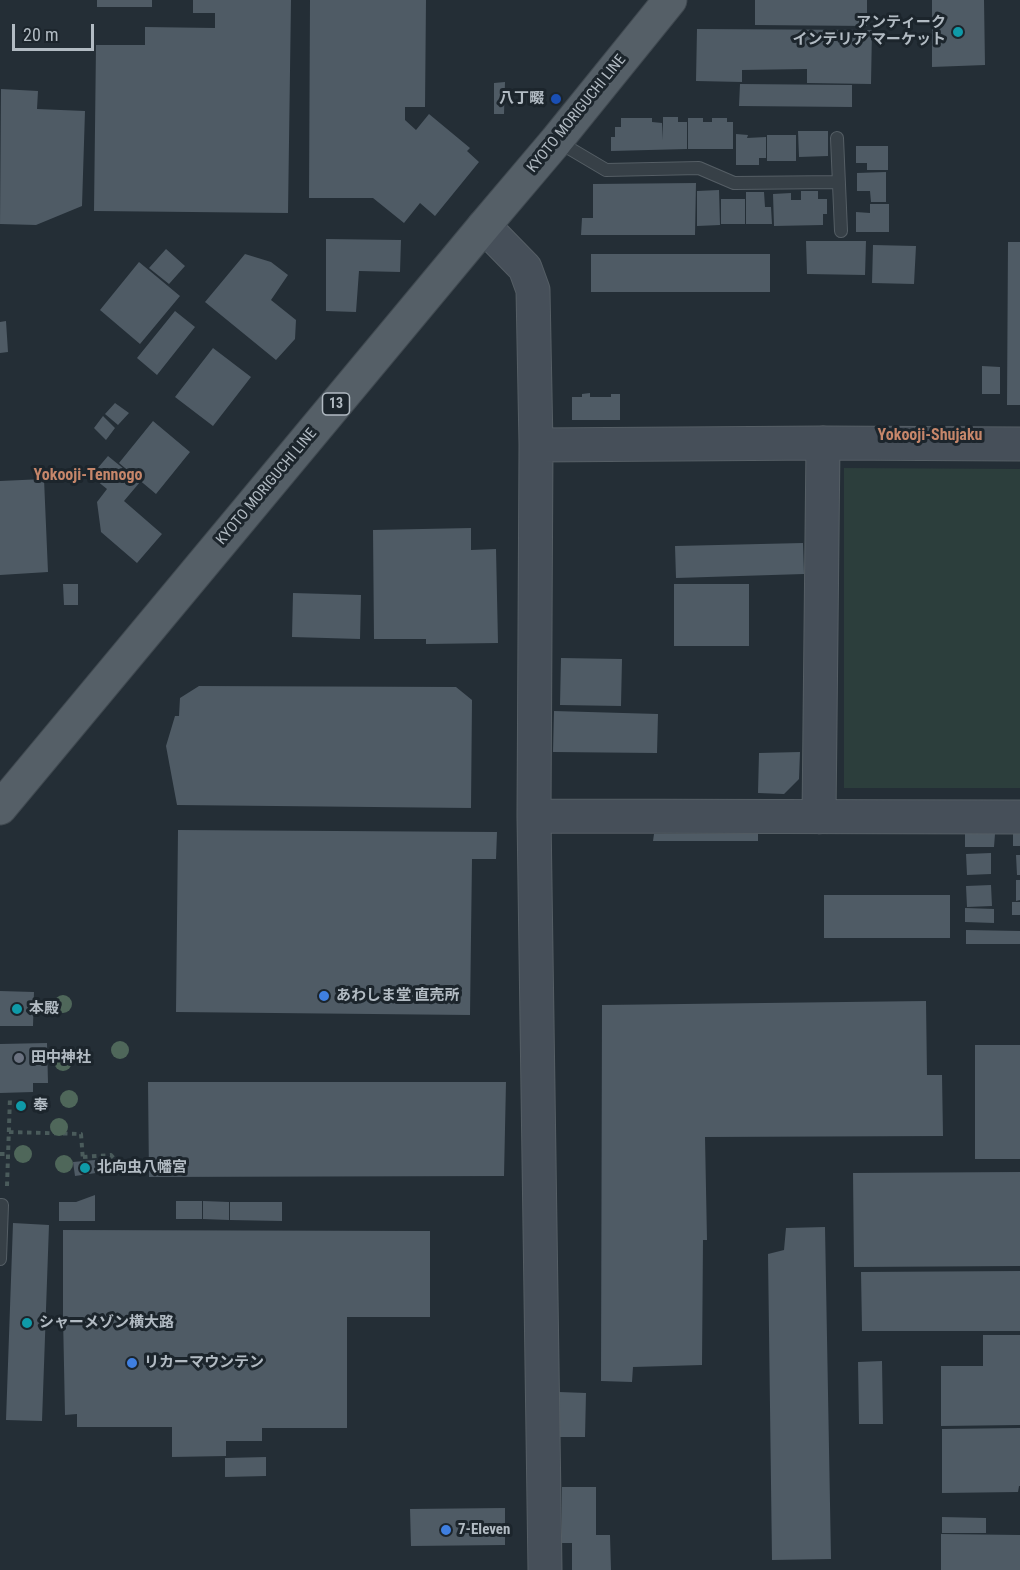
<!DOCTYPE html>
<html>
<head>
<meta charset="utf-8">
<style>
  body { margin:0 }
  #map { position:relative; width:1020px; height:1570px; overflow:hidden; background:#242e36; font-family:"Roboto Condensed",sans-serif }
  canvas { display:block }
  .scale { position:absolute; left:12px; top:24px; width:82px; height:27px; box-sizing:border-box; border:3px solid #b2bbc3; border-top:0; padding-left:8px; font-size:18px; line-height:21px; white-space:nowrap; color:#b2bbc3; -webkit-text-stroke:4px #1c252c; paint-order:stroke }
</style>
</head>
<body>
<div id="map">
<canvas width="1020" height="1570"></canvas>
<div class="scale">20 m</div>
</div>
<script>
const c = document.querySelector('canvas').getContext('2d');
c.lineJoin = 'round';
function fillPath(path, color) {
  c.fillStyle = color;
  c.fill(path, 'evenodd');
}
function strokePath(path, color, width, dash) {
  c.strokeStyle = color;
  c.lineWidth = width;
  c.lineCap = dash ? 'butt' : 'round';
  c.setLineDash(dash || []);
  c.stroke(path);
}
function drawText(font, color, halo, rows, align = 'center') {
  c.font = font + ' "Roboto Condensed","Noto Sans JP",sans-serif';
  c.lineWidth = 6;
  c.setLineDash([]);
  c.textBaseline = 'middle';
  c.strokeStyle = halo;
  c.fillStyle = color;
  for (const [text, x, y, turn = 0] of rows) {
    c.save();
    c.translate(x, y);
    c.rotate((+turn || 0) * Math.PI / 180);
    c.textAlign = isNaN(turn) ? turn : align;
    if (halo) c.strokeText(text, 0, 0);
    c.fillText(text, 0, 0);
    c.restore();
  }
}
fillPath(new Path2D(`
  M844,468L1020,469V788H844Z`), '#2c3e3c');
fillPath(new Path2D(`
  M97,0H152V7H97Z
  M193,0H291L288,213L94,211L96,45H145V27L215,28V13H193Z
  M310,0H426L425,107H405V120L416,130L429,114L470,148L467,151L479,162L435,216L420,203L404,223L373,198H309Z
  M755,0H867V26L755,25Z
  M932,0H984L985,65L932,67Z
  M697,29L872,30L871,84L807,83V69L742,70V82L696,81Z
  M505,82L504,114H494V83Z
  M740,84L852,85V107L739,106Z
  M1,89L38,91L37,109L85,111L82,206L36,225L0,224Z
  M663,117H678V122H687V149L611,151V137H615V127H621V118H652V122L662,123L663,140Z
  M688,118H703V122H712V118H727V122H733V149H688Z
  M798,131H828V156L799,157Z
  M736,134L748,135L747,138L766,137V158H759V165H736Z
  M767,135H796V161H767Z
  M856,146H888V170H867V163H856Z
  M886,172V202H871L870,191H857V173Z
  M696,183L695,235H581L582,218H593V184Z
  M719,190L720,225L697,226V191Z
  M801,191H818V199H827V214H823V225L774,226L773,194L791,193V200H801Z
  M746,192H764L765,207H771L772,224H746Z
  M721,199H745V224H721Z
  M870,204H889V232H856V212L870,213Z
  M326,239L401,240L400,272L359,271L356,312L326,311Z
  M806,241H866L865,275L807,274Z
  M1008,242H1020V405H1007Z
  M873,245L916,246L914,284L872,283Z
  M166,249L185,266L169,284L149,268Z
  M245,254L271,262L288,275L271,300L296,320L295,339L276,360L205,302Z
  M591,254H770V292H591Z
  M139,262L180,296L140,344L100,310Z
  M175,311L195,327L157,375L137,358Z
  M6,321L8,352L0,353V322Z
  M213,348L251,377L213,426L175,397Z
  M982,366L1000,367V394H982Z
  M590,393V397H611V394H620V420H572V397H582V394Z
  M115,403L129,413L118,425L105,414Z
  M103,416L115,428L106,440L94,428Z
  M153,421L190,452L156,494L119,463Z
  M108,456L140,482L124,501L162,534L137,563L101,532L97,502L107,489L91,476Z
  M44,479L48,572L0,575V481Z
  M471,528V550L496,549L498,643L426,644V639H374L373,530Z
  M803,543L804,574L676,578L675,546Z
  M63,584H78V605H64Z
  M674,584H749V646H674Z
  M293,593L361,595L360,639L292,637Z
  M561,658L622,659L621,706L560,705Z
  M199,686L456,687L472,700L471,808L177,805L166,746L175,716H179L180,698Z
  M554,711L658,714L657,753L553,752Z
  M800,752L799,779L784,794L758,793L759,753Z
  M178,830L497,832L496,859H472L470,1015L176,1012Z
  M1013,832H1020V846H1013Z
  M965,833L995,834L994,847H965Z
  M654,834H758V841H653Z
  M991,853V874L967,875L966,854Z
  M1016,855H1020V875H1017Z
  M1016,880H1020V900L1016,901Z
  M991,885L992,906L967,907L966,886Z
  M824,895H950V938H824Z
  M1012,902H1020V915H1012Z
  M965,908L994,909V923L965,922Z
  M966,930L1020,931V944H966Z
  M0,991L34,992L33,1026H0Z
  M926,1001L927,1075H942L943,1136L705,1137L707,1240H703L702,1365L633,1367L632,1382L601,1381L602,1005Z
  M47,1043L48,1083H33V1092L0,1093V1044Z
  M975,1045H1020V1159H975Z
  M148,1082H506L504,1176L149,1177Z
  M95,1160L96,1173L75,1176L73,1162Z
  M1020,1172V1266L854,1267L853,1173Z
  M95,1195V1221H59V1202H76Z
  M176,1201H202V1219H176Z
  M203,1201L229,1202V1220L203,1219Z
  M230,1202H282V1221L230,1220Z
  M13,1223L49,1225L42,1421L6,1420Z
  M825,1227L831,1559L772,1560L768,1254L784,1250L786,1228Z
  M63,1230L430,1231V1317H347V1428H262V1441H226V1456L172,1457V1427H77V1414L65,1415L63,1316Z
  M1020,1271V1331H862L861,1272Z
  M983,1335H1020V1425L941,1426V1366H983Z
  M882,1361L883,1424H859L858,1362Z
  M559,1392L586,1393L585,1437H559Z
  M1020,1428V1486H1019L1018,1492L942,1493V1429Z
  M266,1457V1476L225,1477V1458Z
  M562,1487H596V1535H610L611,1570H572V1543H562Z
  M505,1508V1545L411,1546L410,1509Z
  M942,1517L986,1518V1533H942Z
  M941,1534L1020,1535V1570H941Z`), '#4f5b65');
const lane = new Path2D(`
  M837,138L841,231
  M557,141L606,170L699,168L734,183L839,182
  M0,1205H2L0,1259`);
const secondary = new Path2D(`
  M484,226L525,268L533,290L536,445L534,816L545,1570
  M536,445L823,443L1020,444
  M534,816L1020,817
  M819,817L823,443`);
const primary = new Path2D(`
  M0,808L484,226L556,141L670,0`);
strokePath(lane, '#555e65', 14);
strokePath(secondary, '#555e65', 35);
strokePath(primary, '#404950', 35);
strokePath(new Path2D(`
  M9,1132L81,1134L83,1161
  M0,1154H8
  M83,1157L111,1155L119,1164
  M7,1186L10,1097`), '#4a5b5b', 4, [4.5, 4.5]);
strokePath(lane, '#374047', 12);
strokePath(secondary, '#464f59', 33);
strokePath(primary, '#555f67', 33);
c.fillStyle = '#4f675a';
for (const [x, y] of [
  [63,1004],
  [120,1050],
  [63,1062],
  [69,1099],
  [59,1127],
  [23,1154],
  [64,1164]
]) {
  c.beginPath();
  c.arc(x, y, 9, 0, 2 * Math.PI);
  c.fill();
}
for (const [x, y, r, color] of [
  [958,32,6,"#0f9aa8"],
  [556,99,6,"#1a4fb4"],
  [324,996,6,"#3f7fe0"],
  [17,1009,6,"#0f9aa8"],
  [19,1058,6,"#6b7280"],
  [21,1106,6,"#0f9aa8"],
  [85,1168,6,"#0f9aa8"],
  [27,1323,6,"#0f9aa8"],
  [132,1363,6,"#3f7fe0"],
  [446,1530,6,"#3f7fe0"]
]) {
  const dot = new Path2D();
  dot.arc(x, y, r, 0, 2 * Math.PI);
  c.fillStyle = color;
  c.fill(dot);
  strokePath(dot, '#1c252c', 2);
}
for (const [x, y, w] of [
  [336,404,27]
]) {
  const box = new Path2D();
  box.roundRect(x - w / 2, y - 11, w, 22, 4.5);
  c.fillStyle = '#1c252c';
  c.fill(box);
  strokePath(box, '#b2bbc3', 1.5);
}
drawText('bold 14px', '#b2bbc3', null, [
  ["13",336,404]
]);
drawText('bold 15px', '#b2bbc3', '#1c252c', [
  ["アンティーク",946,23,"right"],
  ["インテリア マーケット",946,40,"right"],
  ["八丁畷",544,99,"right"],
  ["あわしま堂 直売所",336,996],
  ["本殿",29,1009],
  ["田中神社",31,1058],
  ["奉",33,1106],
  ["北向虫八幡宮",97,1168],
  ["シャーメゾン横大路",39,1323],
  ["リカーマウンテン",144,1363],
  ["7-Eleven",458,1530]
], 'left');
drawText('15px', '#b2bbc3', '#1c252c', [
  ["KYOTO MORIGUCHI LINE",577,114,-51],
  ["KYOTO MORIGUCHI LINE",267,487,-50]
]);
drawText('bold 16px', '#c6866a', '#1c252c', [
  ["Yokooji-Shujaku",930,436],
  ["Yokooji-Tennogo",88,476]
]);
</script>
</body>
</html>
